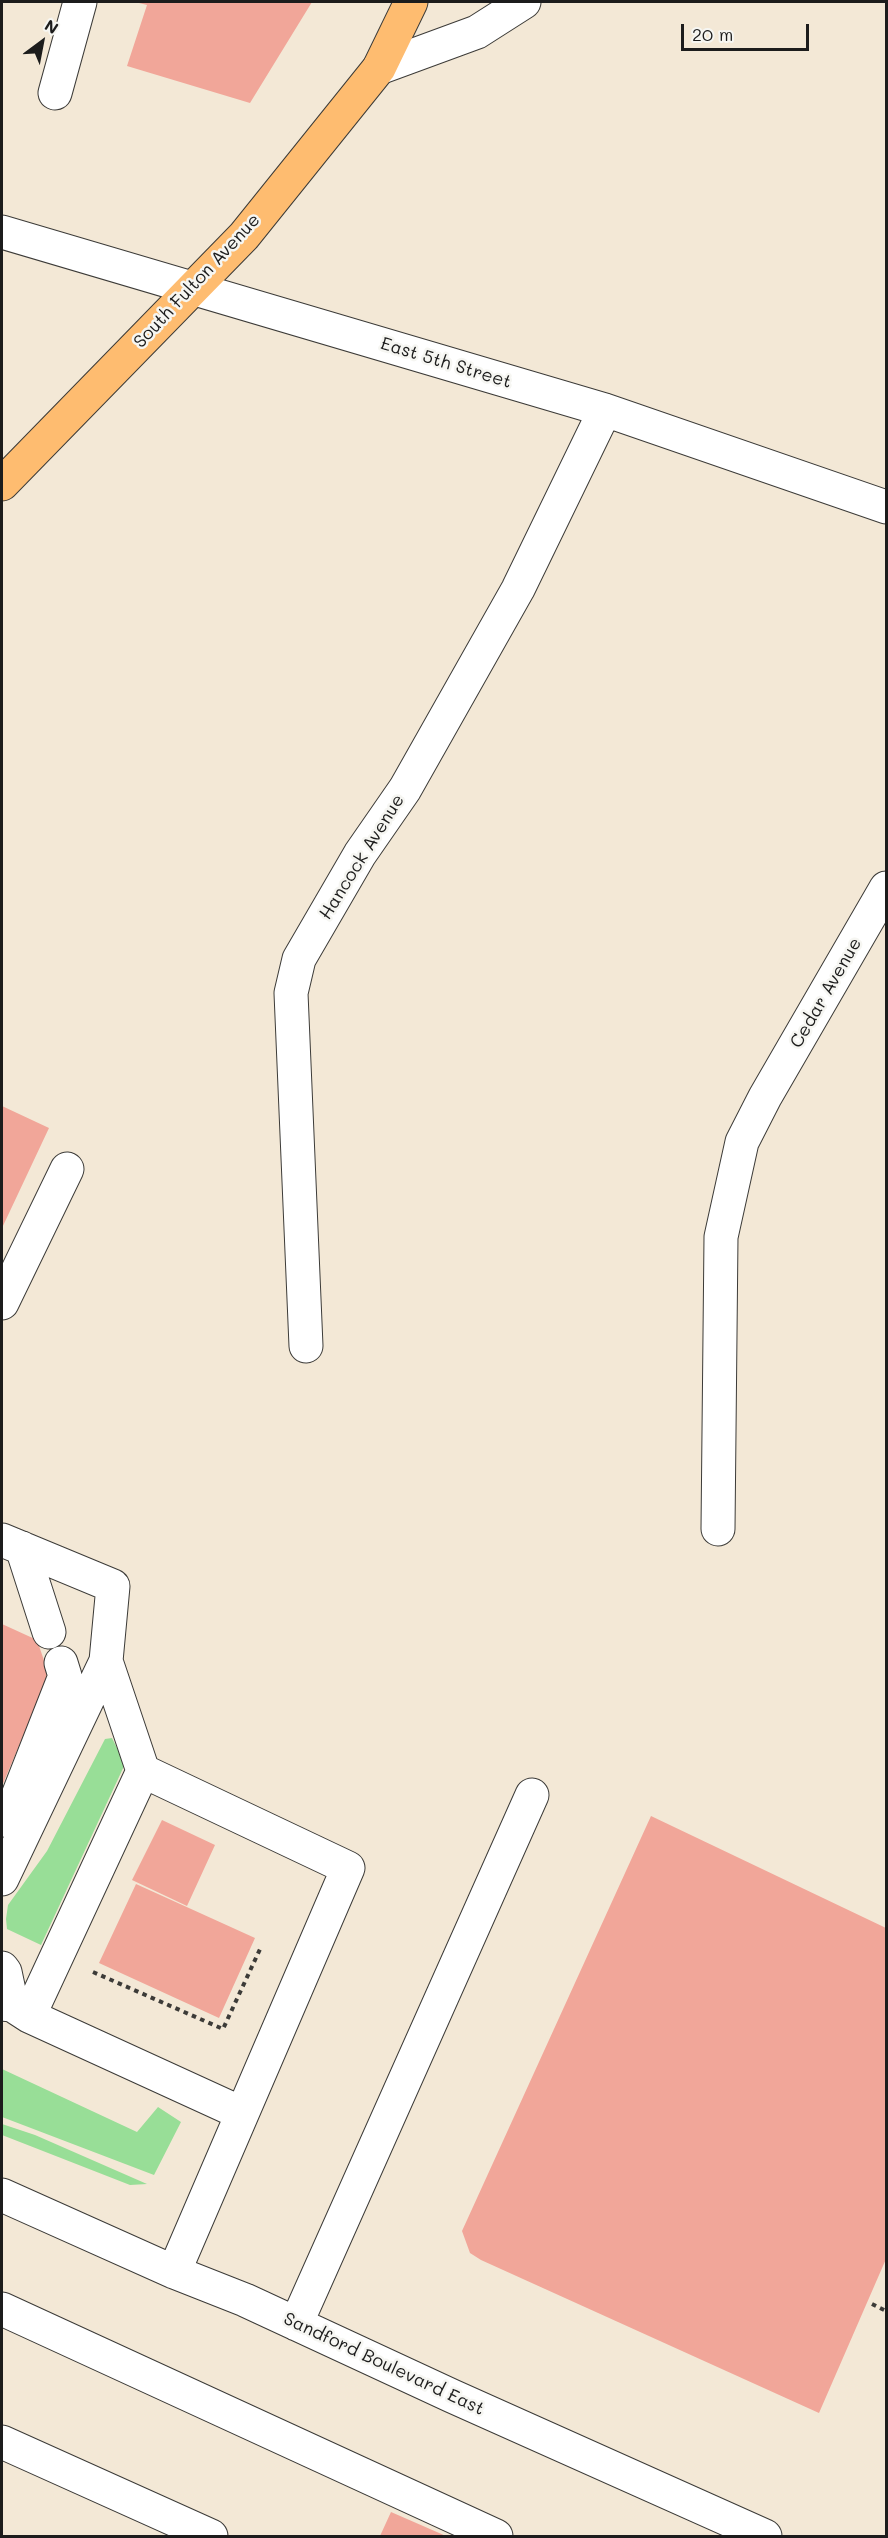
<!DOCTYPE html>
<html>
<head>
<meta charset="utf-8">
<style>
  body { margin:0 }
  #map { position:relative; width:888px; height:2538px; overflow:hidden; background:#f3e8d6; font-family:Mali,sans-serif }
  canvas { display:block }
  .frame { position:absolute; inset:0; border:3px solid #1c1c1c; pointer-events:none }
  .north { position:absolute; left:12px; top:12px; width:60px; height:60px; -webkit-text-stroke:4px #f6f6f2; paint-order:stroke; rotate:32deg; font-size:16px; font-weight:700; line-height:24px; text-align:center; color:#1c1c1c }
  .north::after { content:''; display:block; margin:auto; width:21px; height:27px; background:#1c1c1c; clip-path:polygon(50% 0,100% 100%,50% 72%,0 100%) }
  .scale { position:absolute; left:681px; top:24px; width:128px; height:27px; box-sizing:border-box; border:3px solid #1c1c1c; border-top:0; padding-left:8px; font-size:18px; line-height:21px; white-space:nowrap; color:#1c1c1c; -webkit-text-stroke:4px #f6f6f2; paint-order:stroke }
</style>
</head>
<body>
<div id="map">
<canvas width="888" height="2538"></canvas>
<div class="frame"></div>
<div class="north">N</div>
<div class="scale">20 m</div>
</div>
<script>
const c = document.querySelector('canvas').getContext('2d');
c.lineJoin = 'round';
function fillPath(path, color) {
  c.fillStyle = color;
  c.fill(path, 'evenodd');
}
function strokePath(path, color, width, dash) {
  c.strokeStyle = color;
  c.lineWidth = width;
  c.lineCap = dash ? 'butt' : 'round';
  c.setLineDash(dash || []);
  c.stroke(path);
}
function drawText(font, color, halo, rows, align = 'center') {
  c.font = font + ' Mali,sans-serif';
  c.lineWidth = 5;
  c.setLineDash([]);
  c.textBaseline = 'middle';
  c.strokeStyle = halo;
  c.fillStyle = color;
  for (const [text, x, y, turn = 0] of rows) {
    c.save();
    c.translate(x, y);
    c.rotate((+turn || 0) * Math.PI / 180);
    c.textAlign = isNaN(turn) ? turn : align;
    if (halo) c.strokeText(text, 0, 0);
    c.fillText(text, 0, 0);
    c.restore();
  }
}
fillPath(new Path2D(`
  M112,1738L125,1764L41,1945L7,1929L6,1919L8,1905L47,1851L105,1739Z
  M2,2069L137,2132L158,2107L181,2122L154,2175L2,2117Z
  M2,2124L35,2135L147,2184L130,2185L2,2135Z`), '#98de97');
fillPath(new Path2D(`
  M135,2H312L250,103L127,66L147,5Z
  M2,1106L49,1128L2,1228Z
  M2,1624L37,1640L49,1675L2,1786Z
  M651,1816L886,1928V2259L819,2413L481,2260L470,2253L462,2231Z
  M162,1820L215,1845L187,1906L132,1880Z
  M136,1884L255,1938L219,2018L99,1963Z
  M391,2512L446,2536H380Z`), '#f1a699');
const minor = new Path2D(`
  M379,68L477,32L524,2
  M55,93L80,2
  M2,232L605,410L886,507
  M2,1303L67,1169
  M306,1346L291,993L299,959L360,854L405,789L518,589L605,410
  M718,1529L721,1237L742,1142L765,1097L886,888
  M2,1540L113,1586L106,1661L2,1879
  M22,1548L49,1632
  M106,1661L143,1771L348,1868L174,2272
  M8,1821L65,1676L61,1663
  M2,1968L5,1972L12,2005
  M2,2004L12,2005L29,2016L241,2113
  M29,2016L143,1771
  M2,2195L174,2272L245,2300L452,2396L765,2536
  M2,2309L496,2536
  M296,2324L532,1795
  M2,2442L211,2536`);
const major = new Path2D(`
  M2,484L244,236L379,68L411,2`);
strokePath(minor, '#3c3b38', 35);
strokePath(major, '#3c3b38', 35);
strokePath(new Path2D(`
  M93,1972L223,2029L261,1947
  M872,2304L886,2311`), '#3c3b38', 4, [4.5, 4.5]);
strokePath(minor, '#fff', 33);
strokePath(major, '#febc70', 33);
drawText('18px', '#1c1c1c', '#f6f6f2', [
  ["South Fulton Avenue",197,281,-47],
  ["East 5th Street",446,363,17],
  ["Hancock Avenue",362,857,-58],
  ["Cedar Avenue",826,993,-60],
  ["Sandford Boulevard East",384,2364,25]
]);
</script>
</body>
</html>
